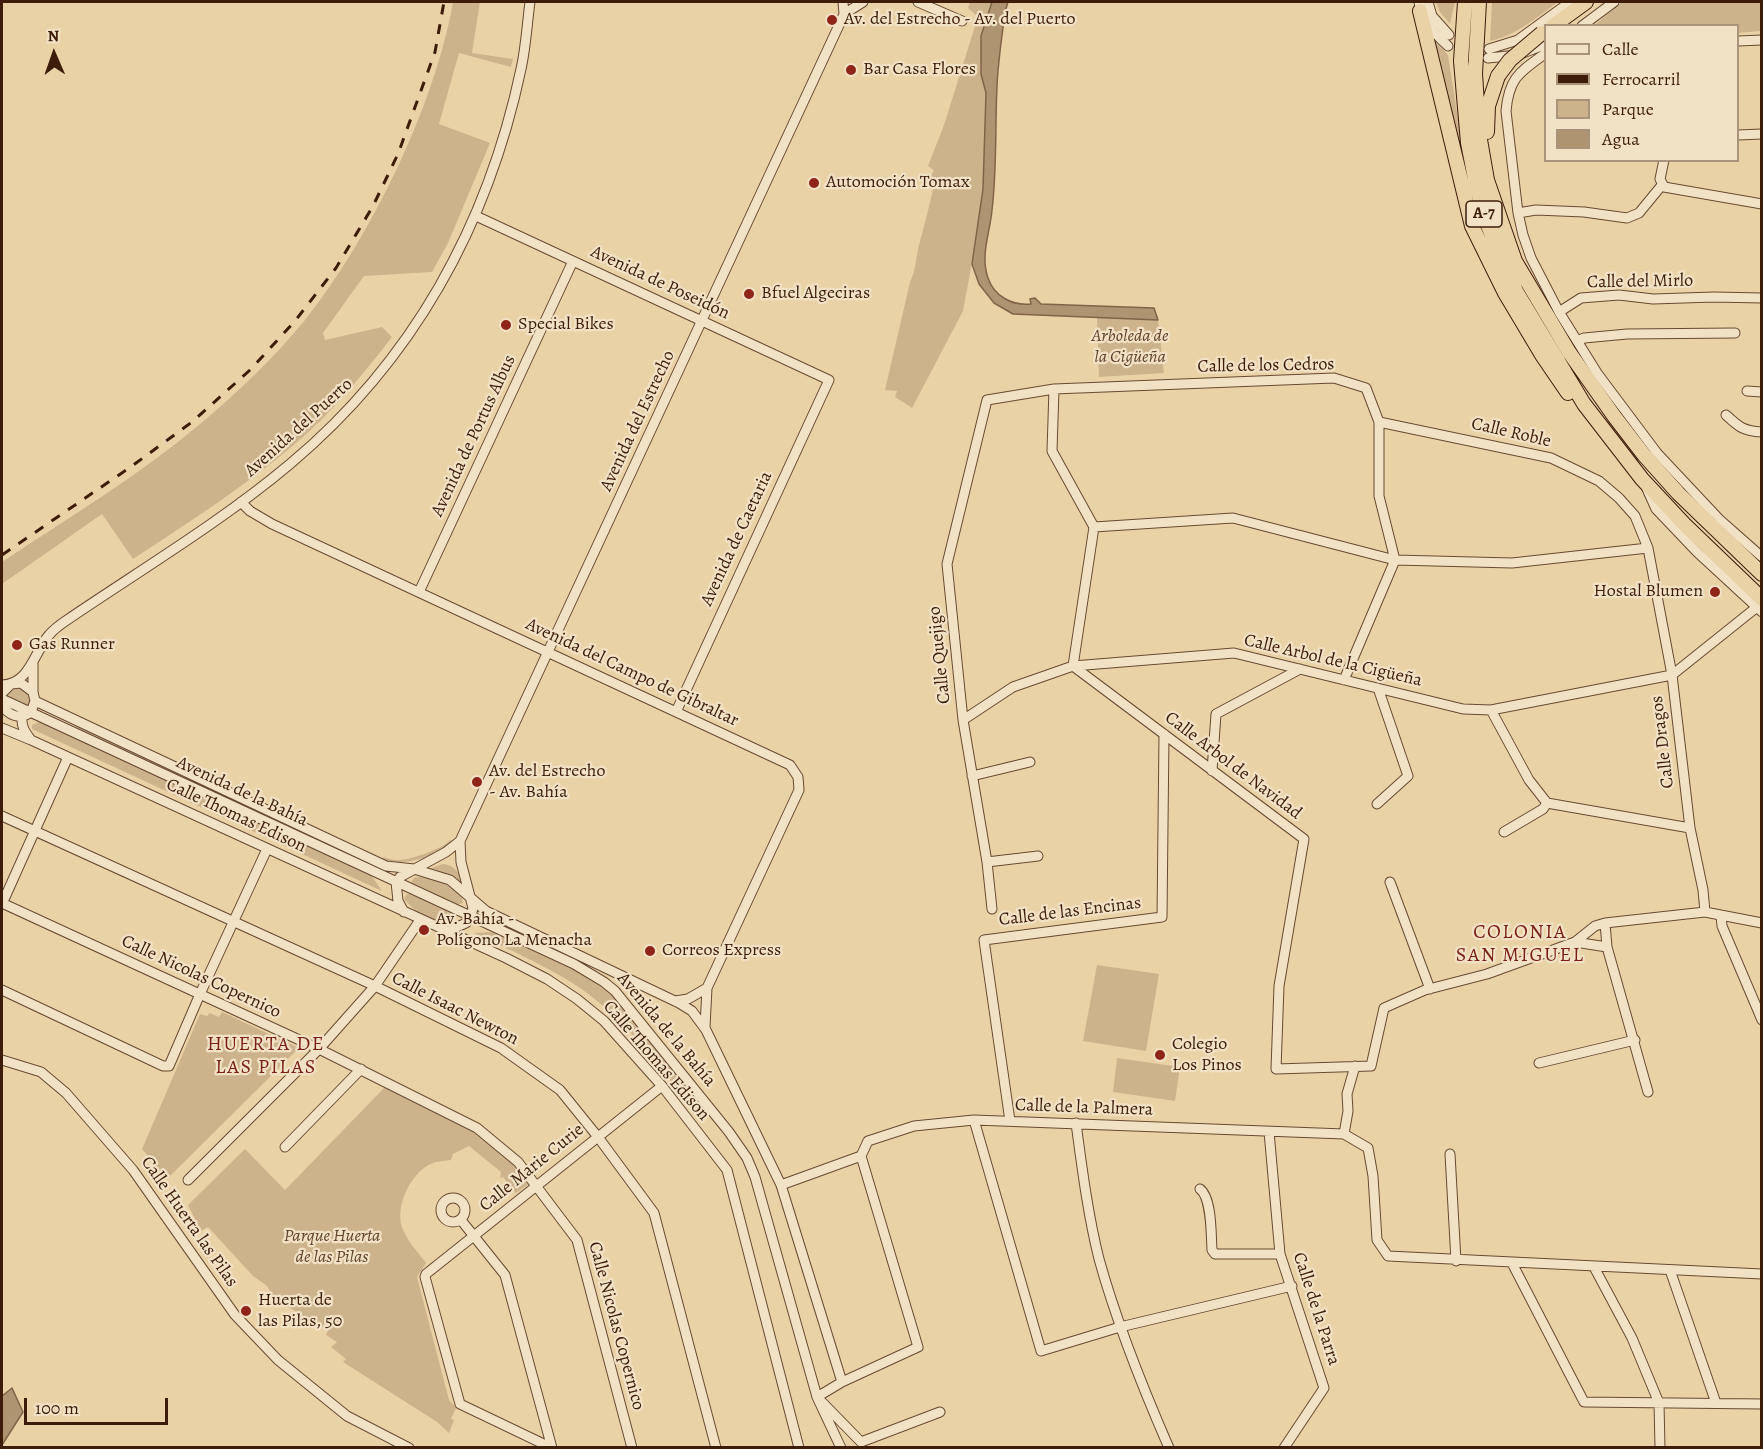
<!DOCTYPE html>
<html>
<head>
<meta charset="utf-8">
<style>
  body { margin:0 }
  #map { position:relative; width:1763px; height:1449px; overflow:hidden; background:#ead2a7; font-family:Alegreya,serif }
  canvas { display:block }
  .frame { position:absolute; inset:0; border:3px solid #3d1c0a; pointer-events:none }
  .legend { position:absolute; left:1544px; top:24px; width:195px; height:138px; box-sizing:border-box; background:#f1e2c6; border:2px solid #a9937b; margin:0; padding:8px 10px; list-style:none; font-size:18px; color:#3d1c0a }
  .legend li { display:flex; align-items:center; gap:12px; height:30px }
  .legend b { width:30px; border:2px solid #a9937b }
  .north { position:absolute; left:24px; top:24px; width:60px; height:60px; -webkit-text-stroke:4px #f1e2c6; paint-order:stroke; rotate:358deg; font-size:16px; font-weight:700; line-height:24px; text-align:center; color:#3d1c0a }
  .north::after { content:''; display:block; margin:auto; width:21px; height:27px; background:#3d1c0a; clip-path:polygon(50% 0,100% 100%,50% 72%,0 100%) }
  .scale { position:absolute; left:24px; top:1398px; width:144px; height:27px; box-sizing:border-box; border:3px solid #3d1c0a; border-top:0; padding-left:8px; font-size:18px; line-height:21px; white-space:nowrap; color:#3d1c0a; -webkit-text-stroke:4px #f1e2c6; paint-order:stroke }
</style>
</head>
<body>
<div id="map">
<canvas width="1763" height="1449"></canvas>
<div class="frame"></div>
<ul class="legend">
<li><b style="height:8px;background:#f1e2c6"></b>Calle</li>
<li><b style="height:8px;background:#3d1c0a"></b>Ferrocarril</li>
<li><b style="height:16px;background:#cdb38c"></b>Parque</li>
<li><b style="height:16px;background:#af9472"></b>Agua</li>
</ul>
<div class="north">N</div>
<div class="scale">100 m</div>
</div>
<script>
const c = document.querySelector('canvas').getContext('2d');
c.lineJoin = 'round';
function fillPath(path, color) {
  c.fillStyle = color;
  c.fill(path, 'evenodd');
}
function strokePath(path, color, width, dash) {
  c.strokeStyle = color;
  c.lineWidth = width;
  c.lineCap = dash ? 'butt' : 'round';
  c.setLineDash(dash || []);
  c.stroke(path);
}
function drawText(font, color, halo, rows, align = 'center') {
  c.font = font + ' Alegreya,serif';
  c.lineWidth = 4.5;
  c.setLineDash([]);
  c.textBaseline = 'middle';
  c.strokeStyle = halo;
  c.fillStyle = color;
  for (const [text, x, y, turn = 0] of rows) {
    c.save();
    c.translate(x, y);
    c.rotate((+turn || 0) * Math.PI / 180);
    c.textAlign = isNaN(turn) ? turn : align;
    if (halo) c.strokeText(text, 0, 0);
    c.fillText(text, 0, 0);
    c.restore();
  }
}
fillPath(new Path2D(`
  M453,2H480L472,53L513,59L511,67L459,53L439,124L490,143L448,243L432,272L364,276L323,333L325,340L382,327L392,337C363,374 333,412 297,442C246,486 189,522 133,559L102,514L2,584V562C68,518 138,476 199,425C237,393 274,358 305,320C371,237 435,105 453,2Z
  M970,2H992L981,36V74L986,93L983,189L980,220L963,311L912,408L895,397L897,391L885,390L910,282C916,270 916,257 919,245C924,226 929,208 933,189L927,185L934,170L928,166L944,125L976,23V15L968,8Z
  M1436,2H1455L1450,24L1440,12Z
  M1492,2H1558C1536,18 1517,35 1490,41Z
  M1622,2H1761V31L1738,33V26L1595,25Z
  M1432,38L1448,55L1471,202Z
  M1097,317L1158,320L1164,373L1099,377Z
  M16,688C29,690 32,696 31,708L4,696L9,690Z
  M39,722L371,875L382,891L32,729V725Z
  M76,726L370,863L371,864L75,729Z
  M450,840L453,842C438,858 402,866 382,860L383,857C388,858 393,860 398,860C410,860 443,849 450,840Z
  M443,864C454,865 460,872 461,883L445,873L428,869Z
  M415,877C433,876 448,883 461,896L463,903L455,905L413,886L411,882Z
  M407,894H412L455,914V917C440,931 416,913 406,901L404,898Z
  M490,932L501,934L574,969L608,991L625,1007L710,1112L700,1119C664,1073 629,1022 580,988C547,966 510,950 474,933Z
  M1097,965L1159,974L1146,1051L1083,1041Z
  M222,1012L299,1048L165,1181L157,1172L159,1169L142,1149L200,1014L207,1016L210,1013L219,1017Z
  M1117,1058L1180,1067L1175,1101L1113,1092Z
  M385,1087L468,1128L511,1161L529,1184L516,1193L503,1177L500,1178L501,1172L469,1146L453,1154L451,1160C446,1161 438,1161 433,1163C411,1171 395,1206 402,1227C407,1241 417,1251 426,1263L417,1277L449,1400L456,1408L451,1419L454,1420L449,1433L437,1422L343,1362L346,1359L331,1347L337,1342L326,1335L328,1330L276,1300L267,1286L253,1276L208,1227L201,1231L188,1205L245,1149L285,1190Z`), '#cdb38c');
const water = new Path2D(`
  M992,2H1008L1005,12C1002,37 998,61 997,86C995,127 997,169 992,210C990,233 980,255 988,278C994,296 1012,306 1031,304L1030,299L1035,298L1041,304L1154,308L1158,320L1013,314L994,303L979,284L972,264L983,189L986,93L981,74V36Z
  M12,1388L23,1412L2,1445L3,1447H2V1396Z`);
fillPath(water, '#af9472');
strokePath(water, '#816448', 1.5);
const minor = new Path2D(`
  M918,2L962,21
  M1419,2C1421,20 1435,34 1448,46
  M1428,2L1432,16L1449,35
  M844,14L863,2
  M1582,26L1614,2
  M1738,41L1762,40
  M1489,49L1518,40L1570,2
  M1546,53C1520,72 1509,77 1506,111L1518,213L1523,235L1531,258L1559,312L1597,373L1657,453L1719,519L1762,557
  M1488,58L1518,55L1546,44
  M1738,135L1762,134
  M1664,160L1660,179L1664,187L1762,204
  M1518,213L1536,210L1584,212L1627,218L1639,213L1662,185
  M476,216L829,380L676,712
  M1559,312L1581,298L1619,295L1653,299L1714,297L1762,298
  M1577,341L1584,338L1627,334L1735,333
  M1054,389L1052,451L1094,527L1073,666
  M1747,391L1762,392
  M1726,415C1739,427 1743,431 1762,432
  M1379,422L1551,458L1599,481L1619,498L1635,516L1648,548L1672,675L1690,828L1703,890L1705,912
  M1647,489L1656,509L1697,552L1762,612
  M241,502L250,511L272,524L790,765L798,777L799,790L707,988L705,1027
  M1094,527L1233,518L1395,560L1512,563L1648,548
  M419,592L573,261
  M1073,666L1304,839L1279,986L1276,1069L1371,1066L1384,1008L1425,990L1487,974L1575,942L1595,926L1605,923L1705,912L1762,923
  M1344,680L1395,560
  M2,685C30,684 34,652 49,635C54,629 61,624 67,620C142,569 221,522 290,464C413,361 488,225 521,69C526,47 527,24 530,2
  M33,692V664
  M2,693L11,684L21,683L33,692L35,701L31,712C20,720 10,716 2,706
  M2,699L574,964L604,982L615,991L729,1132L747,1158L755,1177L817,1397L841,1448
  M35,701L386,866L414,869L450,880L486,911L679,1003L692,1011L706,1030L781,1185
  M1491,710L1529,780L1547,803L1690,828
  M22,716C21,727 25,732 31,740
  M963,720L1013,687L1073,666L1234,653L1463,709L1491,710L1672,675L1757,607
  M2,728L31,740L506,958L547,979L577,999L604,1021L662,1086L727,1170L799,1448
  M1212,771L1216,714L1300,669
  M972,776L1030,762
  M1377,804L1408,776L1378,688
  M2,816L375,986L501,1048L560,1090L598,1137L654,1213L716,1448
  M1504,832L1543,809L1547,803
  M987,862L1038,856
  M1390,882L1430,989
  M2,903L319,1049L477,1128L518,1162L577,1240L632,1448
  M2,904L68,757
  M992,909L987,862L963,720L947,564L987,400L1054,389L1334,378L1366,388L1379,422V496L1395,560
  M404,912L398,901L396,882L400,877L446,852L460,841L840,23L844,14L843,2
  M1721,915L1722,926L1762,1020
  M448,931L466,923L471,916L473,908L461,862L460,841
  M1575,942L1607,947L1605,923
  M1607,947L1648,1092
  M2,990L163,1066H169L200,994L267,849
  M675,1001L688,999L707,988
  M2,1060L41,1072L66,1093L133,1170L235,1315L278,1360L347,1416L409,1448
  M1539,1063L1635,1040
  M974,1120L1041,1351L1120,1327L1292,1286
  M1010,1121L984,940L1162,917L1164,734
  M1076,1123C1082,1168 1088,1215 1099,1259C1117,1324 1142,1386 1169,1448
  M1269,1132L1280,1254L1324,1388L1284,1448
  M1344,1134L1348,1111L1347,1094L1355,1066
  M285,1147L361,1069
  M1450,1154L1456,1261
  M861,1156L918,1347L842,1382L817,1397L861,1442L940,1412
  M188,1180L319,1049L375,986L420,920
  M1200,1189C1212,1198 1211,1235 1212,1250L1215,1254H1280
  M441 1210a12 12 0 1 1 24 0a12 12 0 1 1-24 0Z
  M461,1220L505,1275L552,1448
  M1512,1263L1584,1402L1762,1404
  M1594,1267L1632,1338L1659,1403L1660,1448
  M1670,1270L1716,1403
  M842,1382L781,1185L861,1156L868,1141L914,1126L974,1120L1344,1134L1368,1148L1373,1176L1377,1240L1388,1256L1762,1274
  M552,1448L460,1404L425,1277L426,1274L662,1086`);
const highway = new Path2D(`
  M1465,2L1461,61L1468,143L1476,184L1486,221L1516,291L1584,404L1642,479L1684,524L1762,599
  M1479,2L1475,74L1479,134L1487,180L1515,261L1569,352L1614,416L1644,455L1678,493L1762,574
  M1420,11L1472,226L1505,293L1542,355L1568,393
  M1553,26L1586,2
  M1487,132L1488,106L1498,76`);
strokePath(minor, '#684a31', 11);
strokePath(highway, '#3d1c0a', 16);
strokePath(minor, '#f1e2c6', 9);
strokePath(highway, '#ead2a7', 14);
strokePath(new Path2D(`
  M2,555L132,466L192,422L250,370L295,321L336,268L373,206L398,154L435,52L444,2`), '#3d1c0a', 3, [10, 10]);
const highwayBridge = new Path2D(`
  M1498,76L1510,60L1542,33`);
strokePath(highwayBridge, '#3d1c0a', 16, []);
strokePath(highwayBridge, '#ead2a7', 14);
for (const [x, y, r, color] of [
  [832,20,6,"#8f2418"],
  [851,70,6,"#8f2418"],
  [814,183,6,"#8f2418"],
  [749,294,6,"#8f2418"],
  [506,325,6,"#8f2418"],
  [1715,592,6,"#8f2418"],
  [17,645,6,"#8f2418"],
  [477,782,6,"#8f2418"],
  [424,930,6,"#8f2418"],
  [650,951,6,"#8f2418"],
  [1160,1055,6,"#8f2418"],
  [246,1311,6,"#8f2418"]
]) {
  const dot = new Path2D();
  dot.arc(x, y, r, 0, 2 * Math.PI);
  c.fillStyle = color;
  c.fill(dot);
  strokePath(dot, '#f1e2c6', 2);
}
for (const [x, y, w] of [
  [1484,214,36]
]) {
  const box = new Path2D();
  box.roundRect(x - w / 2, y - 13, w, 26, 4.5);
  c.fillStyle = '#f1e2c6';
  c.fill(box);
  strokePath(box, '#3d1c0a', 1.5);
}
drawText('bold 16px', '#3d1c0a', null, [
  ["A-7",1484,214]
]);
drawText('18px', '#3d1c0a', '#f1e2c6', [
  ["Av. del Estrecho - Av. del Puerto",844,20],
  ["Bar Casa Flores",863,70],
  ["Automoción Tomax",826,183],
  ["Bfuel Algeciras",761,294],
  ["Special Bikes",518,325],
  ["Hostal Blumen",1703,592,"right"],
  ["Gas Runner",29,645],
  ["Av. del Estrecho",489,772],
  ["- Av. Bahía",489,793],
  ["Av. Bahía -",436,920],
  ["Polígono La Menacha",436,941],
  ["Correos Express",662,951],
  ["Colegio",1172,1045],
  ["Los Pinos",1172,1066],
  ["Huerta de",258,1301],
  ["las Pilas, 50",258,1322]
], 'left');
drawText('18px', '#3d1c0a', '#f1e2c6', [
  ["Calle del Mirlo",1640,282,-1],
  ["Avenida de Poseidón",660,283,25],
  ["Calle de los Cedros",1266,366,-1],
  ["Avenida del Estrecho",638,421,-65],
  ["Avenida del Puerto",299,428,-42],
  ["Calle Roble",1511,433,13],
  ["Avenida de Portus Albus",474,436,-65],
  ["Avenida de Caetaria",737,539,-65],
  ["Calle Quejigo",940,655,-96],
  ["Calle Arbol de la Cigüeña",1333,661,13],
  ["Avenida del Campo de Gibraltar",632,673,25],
  ["Calle Dragos",1663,742,-97],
  ["Calle Arbol de Navidad",1233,766,37],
  ["Avenida de la Bahía",242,792,25],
  ["Calle Thomas Edison",236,816,25],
  ["Calle de las Encinas",1070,912,-7],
  ["Calle Nicolas Copernico",201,977,25],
  ["Calle Isaac Newton",455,1009,27],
  ["Avenida de la Bahía",666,1030,50],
  ["Calle Thomas Edison",656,1061,49],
  ["Calle de la Palmera",1084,1108,2],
  ["Calle Marie Curie",532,1168,-39],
  ["Calle Huerta las Pilas",189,1222,55],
  ["Calle de la Parra",1316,1309,72],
  ["Calle Nicolas Copernico",616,1326,75]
]);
drawText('italic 18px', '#61422a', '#f1e2c6', [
  ["Arboleda de",1130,337],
  ["la Cigüeña",1130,358],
  ["Parque Huerta",332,1237],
  ["de las Pilas",332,1258]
]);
c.letterSpacing = '1.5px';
drawText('20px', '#7a1f14', '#f1e2c6', [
  ["COLONIA",1520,933],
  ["SAN MIGUEL",1520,956],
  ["HUERTA DE",266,1045],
  ["LAS PILAS",266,1068]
]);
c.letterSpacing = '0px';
</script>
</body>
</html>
